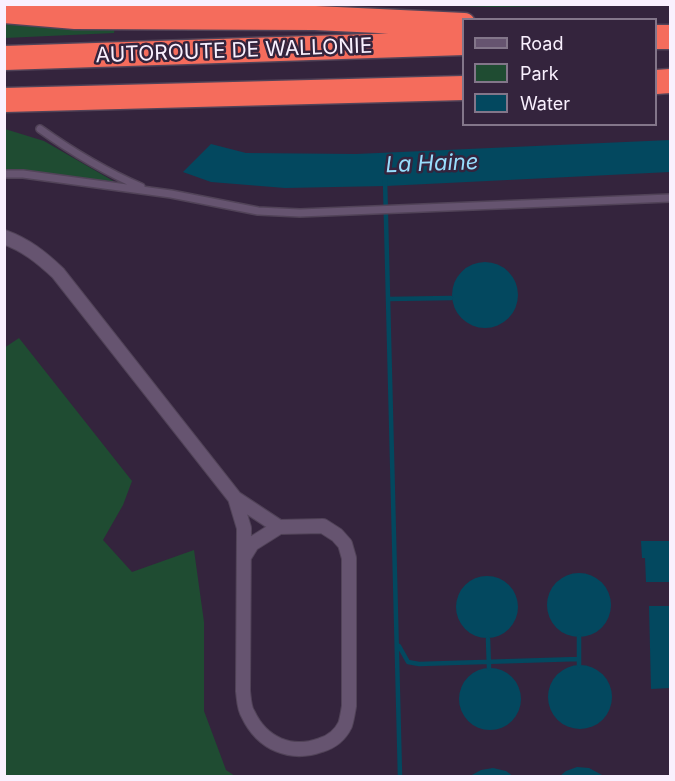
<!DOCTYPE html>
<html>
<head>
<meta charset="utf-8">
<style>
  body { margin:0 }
  #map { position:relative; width:675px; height:781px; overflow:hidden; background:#34243d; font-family:Inter,sans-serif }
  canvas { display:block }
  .frame { position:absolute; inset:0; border:6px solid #f9f0fe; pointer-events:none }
  .legend { position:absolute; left:462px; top:18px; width:195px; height:108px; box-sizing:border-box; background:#34243d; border:2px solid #83768a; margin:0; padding:8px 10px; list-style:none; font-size:18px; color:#f9f0fe }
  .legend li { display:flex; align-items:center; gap:12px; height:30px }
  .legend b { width:30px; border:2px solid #83768a }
</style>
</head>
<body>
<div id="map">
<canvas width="675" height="781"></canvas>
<div class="frame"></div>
<ul class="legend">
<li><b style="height:8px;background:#665470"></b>Road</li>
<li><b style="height:16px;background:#1f4c32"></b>Park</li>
<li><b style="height:16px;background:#03485f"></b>Water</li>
</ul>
</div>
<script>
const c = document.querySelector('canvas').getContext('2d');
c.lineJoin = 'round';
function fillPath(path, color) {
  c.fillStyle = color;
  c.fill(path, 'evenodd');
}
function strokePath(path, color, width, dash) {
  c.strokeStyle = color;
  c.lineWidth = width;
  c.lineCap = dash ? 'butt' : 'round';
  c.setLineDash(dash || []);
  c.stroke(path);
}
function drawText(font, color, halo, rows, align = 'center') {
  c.font = font + ' Inter,sans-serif';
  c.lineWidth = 5;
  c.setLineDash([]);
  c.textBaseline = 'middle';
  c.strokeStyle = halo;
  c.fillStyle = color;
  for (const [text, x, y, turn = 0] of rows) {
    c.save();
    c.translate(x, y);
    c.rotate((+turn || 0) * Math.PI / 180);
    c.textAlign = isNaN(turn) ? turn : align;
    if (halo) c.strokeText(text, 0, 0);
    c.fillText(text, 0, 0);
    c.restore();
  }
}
fillPath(new Path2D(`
  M418,5V4L654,5L495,7Z
  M4,21L115,26L114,33L5,38Z
  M5,129L44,141L115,182L24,170H5Z
  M19,338L132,481L123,505L103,540L132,572L194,550L204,622V711L226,770L235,776H5L4,348Z`), '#1f4c32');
fillPath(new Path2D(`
  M670,140V172L386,186L285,188L211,182L183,172L211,144L246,153L356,154Z
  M452 295a33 33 0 1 1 66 0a33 33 0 1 1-66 0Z
  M670,541V582H646L645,558H642L641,541Z
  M547 605a32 32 0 1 1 64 0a32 32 0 1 1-64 0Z
  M456 607a31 31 0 1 1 62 0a31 31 0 1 1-62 0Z
  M649,606H670V688L651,689Z
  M548 697a32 32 0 1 1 64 0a32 32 0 1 1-64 0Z
  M459 699a31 31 0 1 1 62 0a31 31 0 1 1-62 0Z
  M577,767L589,768L604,776H560L566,771Z
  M493,768L506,771L513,776H470L481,770Z`), '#03485f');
strokePath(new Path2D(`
  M385,179L400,776
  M389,299L451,298
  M579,637V665
  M488,639L489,668
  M399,646L408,662L419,664L579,659`), '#03485f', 4.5);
const lane = new Path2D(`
  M40,129C71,151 106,172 141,187
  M4,174H23L171,194L258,211L300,213L670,198`);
const street = new Path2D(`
  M4,237C26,245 41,257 58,273L235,498L279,527L323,526L337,535L345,544L349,558V706C348,712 347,719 345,725C340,735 331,742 321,745C291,756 262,744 248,714C244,708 244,699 243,691L244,528L235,498
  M244,557L252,544L279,527`);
const highway = new Path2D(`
  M4,11L75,17L315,18L464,25
  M656,37H670
  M4,58L464,43
  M656,82L670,81
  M4,100L464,88`);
strokePath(lane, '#514358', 10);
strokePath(street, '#514358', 16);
strokePath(highway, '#514358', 27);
strokePath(lane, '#665470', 7);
strokePath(street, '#665470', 14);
strokePath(highway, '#f56c5c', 24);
drawText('21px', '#f9f0fe', '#34243d', [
  ["AUTOROUTE DE WALLONIE",234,51,-2]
]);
drawText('italic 22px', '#98ddfc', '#34243d', [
  ["La Haine",432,164,-2]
]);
</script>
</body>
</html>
